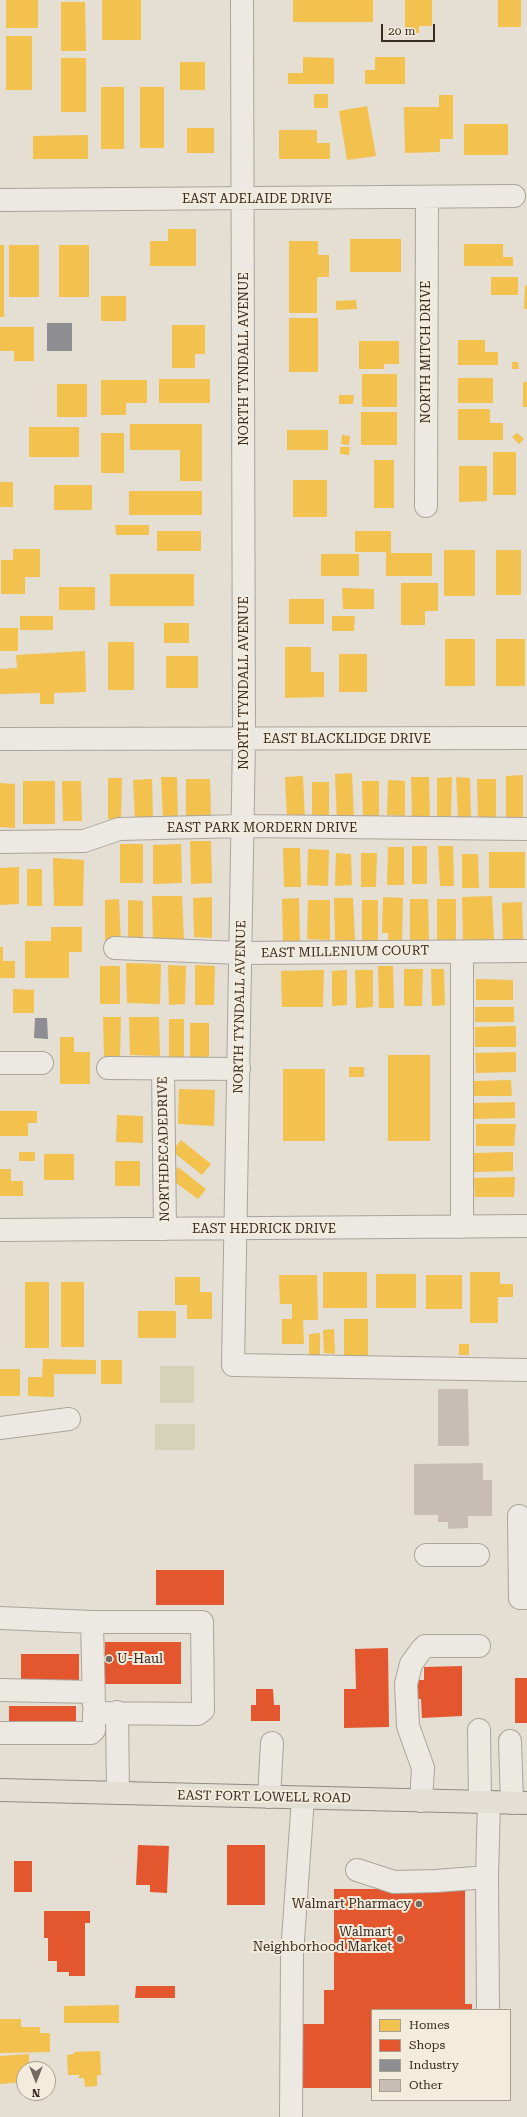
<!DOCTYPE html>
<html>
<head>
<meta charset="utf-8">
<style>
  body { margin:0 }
  #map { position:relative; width:527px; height:2117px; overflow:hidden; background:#e4ded3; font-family:"Roboto Serif",serif }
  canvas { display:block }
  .legend { position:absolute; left:371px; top:2009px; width:140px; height:92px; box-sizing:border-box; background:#f3ebdb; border:1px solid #a99f91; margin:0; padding:5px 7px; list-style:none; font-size:12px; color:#392c23 }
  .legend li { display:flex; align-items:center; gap:8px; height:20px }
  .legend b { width:20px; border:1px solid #a99f91 }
  .north { position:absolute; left:16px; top:2061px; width:40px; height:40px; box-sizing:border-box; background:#f3ebdb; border:1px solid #a99f91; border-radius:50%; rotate:180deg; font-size:11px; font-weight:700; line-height:16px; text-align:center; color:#392c23 }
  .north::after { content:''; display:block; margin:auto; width:14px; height:18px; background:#756a61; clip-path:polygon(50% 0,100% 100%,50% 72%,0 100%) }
  .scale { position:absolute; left:381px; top:24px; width:54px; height:18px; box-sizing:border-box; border:2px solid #392c23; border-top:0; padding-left:5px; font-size:12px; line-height:14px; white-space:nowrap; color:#392c23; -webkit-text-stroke:3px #f3ebdb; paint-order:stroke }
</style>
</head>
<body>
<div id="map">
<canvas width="527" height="2117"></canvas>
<ul class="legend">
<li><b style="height:11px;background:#f2c14e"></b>Homes</li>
<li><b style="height:11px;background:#e4572e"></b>Shops</li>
<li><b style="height:11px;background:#8d8d92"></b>Industry</li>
<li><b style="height:11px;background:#c7bdb4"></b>Other</li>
</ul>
<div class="north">N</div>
<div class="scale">20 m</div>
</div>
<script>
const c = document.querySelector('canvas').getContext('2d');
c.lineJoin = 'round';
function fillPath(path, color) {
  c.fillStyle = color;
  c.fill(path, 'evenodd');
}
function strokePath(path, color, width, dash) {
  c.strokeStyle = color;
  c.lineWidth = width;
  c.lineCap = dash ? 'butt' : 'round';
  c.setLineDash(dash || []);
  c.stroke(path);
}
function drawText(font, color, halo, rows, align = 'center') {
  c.font = font + ' "Roboto Serif",serif';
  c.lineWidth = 4;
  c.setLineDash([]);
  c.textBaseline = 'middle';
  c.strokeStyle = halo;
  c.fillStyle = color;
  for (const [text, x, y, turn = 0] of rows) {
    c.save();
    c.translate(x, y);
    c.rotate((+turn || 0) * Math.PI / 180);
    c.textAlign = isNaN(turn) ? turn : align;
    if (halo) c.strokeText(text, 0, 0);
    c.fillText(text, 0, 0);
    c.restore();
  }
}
fillPath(new Path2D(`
  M160,1366H194V1403H160Z
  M155,1424H195V1450H155Z`), '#d4d2b7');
fillPath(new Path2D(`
  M6,0H38V28H6Z
  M102,0H141V40H102Z
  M293,0H373V22H293Z
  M405,0H432V26H419V33H405Z
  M498,0H521V27H498Z
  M61,2H85L86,51H61Z
  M6,36H32V90H6Z
  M303,57L334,58V84H288V73H303Z
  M375,57H405V84H365V70H375Z
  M61,58H86V112H61Z
  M180,62H205V90H180Z
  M101,87H124V149H101Z
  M140,87H164V148H140Z
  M314,94H328V108H314Z
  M439,95H453V139H440V152L405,153L404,107H439Z
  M367,106L376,156L347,160L339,111Z
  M464,124H508V155H464Z
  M187,128H214V153H187Z
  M279,130H317V143H330V159H279Z
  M88,135V159H33V136Z
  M168,229H196V266H150V241H168Z
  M350,239H401V272H350Z
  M289,241H318V255H329V277H317V313H289Z
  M464,244H503V257H513V266H464Z
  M0,245H4V317H0Z
  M9,245H39V297H9Z
  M59,245H89V297H59Z
  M491,277H518V295H491Z
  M525,285L527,286V309H524Z
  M101,296H126V321H101Z
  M356,300L357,309L336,310V301Z
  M289,318H318V372H289Z
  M172,325H205V354H195V368H172Z
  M0,327H34V361H14V351H0Z
  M458,340H485V352H498V365H458Z
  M359,341H399V364H384V369H359Z
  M512,362H518L519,369H512Z
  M362,374H397V407H362Z
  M458,378H493V403H458Z
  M159,379H210V403H159Z
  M101,380H147V403H126V415H101Z
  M523,382H527V407H523Z
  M57,384H87V417H57Z
  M339,395H354L353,404H339Z
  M458,409H490V423H503V440H458Z
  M361,412H397V445H361Z
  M130,424H202V481H180V450H130Z
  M29,427H79V457H29Z
  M287,430H328V450H287Z
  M101,433H124V473H101Z
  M517,433L524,439L519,444L512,437Z
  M342,435L350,436L349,445L341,444Z
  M340,447H350L349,455L340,454Z
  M493,452H516V495H493Z
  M374,460H394V508H374Z
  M459,466H487V501L459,502Z
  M293,480H327V517H293Z
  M0,482H13V507H0Z
  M54,485H92V510H54Z
  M129,491H202V515H129Z
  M115,525H149V535H116Z
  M157,531H201V551H157Z
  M355,531H391V553H432V576H386V552H355Z
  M13,549H40V577H25V594H1V560H13Z
  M444,550H475V596H444Z
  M496,550H521V595H496Z
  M321,554H359V576H321Z
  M110,574H194V606H110Z
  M401,583H438V611H425V625H401Z
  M59,587H95V610H59Z
  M342,588L374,589V609H343Z
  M289,599H324V624H289Z
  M20,616H53V630H20Z
  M332,616H355L354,631H332Z
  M164,623H189V643H164Z
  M0,628H18V651H0Z
  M445,639H475V686H445Z
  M496,639H525V686H496Z
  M108,642H134V690H108Z
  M285,647H311V672H324V697L285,698Z
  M85,651L86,692L54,693V704H40V693L0,694V669L17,668L16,655Z
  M339,654H367V692H339Z
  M166,656H198V688H166Z
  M352,773L354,819L337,820L335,774Z
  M523,775V823H506V776Z
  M303,776L305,818L287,819L285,777Z
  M161,777H177L178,817L163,818Z
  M411,777H429L430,817H412Z
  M452,777L451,819L437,820V778Z
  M456,777L470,778L471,818L458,819Z
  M108,778H122L121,819H108Z
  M152,779L153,819L135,820L133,780Z
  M186,779H210L211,817H186Z
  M477,779H496V819L478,820Z
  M388,780L405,781V816L387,815Z
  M23,781H55V824H23Z
  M62,781H81L82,821H63Z
  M362,781H379V816L363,817Z
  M312,782H329V816L312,817Z
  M0,783L15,784V828L0,827Z
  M190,841H211L212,883L191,884Z
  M120,844H143V883H120Z
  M181,844L182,883L153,884V845Z
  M412,846H427V884H412Z
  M438,846H453L454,886H440Z
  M388,847H404V885H387Z
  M283,848H300L301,887H284Z
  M308,849L329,850L328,886L307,885Z
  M489,852H525V888H489Z
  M336,853L351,854L352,885L335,886Z
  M361,853H377L376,887H361Z
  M462,854H478L479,888H462Z
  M53,858L84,860L83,906H54Z
  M19,867V904L0,905V868Z
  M27,869H42V906H27Z
  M152,896H182L184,939H153Z
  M492,896L494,940L463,941L462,897Z
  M212,897V938L194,937L193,898Z
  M383,897L403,898L402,942H388V933H382Z
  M299,898L300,943L283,942L282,899Z
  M334,898H353L355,940H335Z
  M119,899L121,942H105V900Z
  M410,899H428L429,940H410Z
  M437,899H456V940H437Z
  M128,900L143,901V937H128Z
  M308,900H330V940L307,939Z
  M362,900H378V942H362Z
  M522,902L523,942L503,943L502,903Z
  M51,927H82V952H69V978H25V941H51Z
  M0,947H3V961H15V978H0Z
  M126,963L161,964L160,1004L127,1003Z
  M168,965L186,966L185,1004L169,1005Z
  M195,965L215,966L214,1005H195Z
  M100,966H120V1004H100Z
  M378,966H393L394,1008H379Z
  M404,969H423L422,1006H404Z
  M431,969H444L445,1005L432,1006Z
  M324,970L323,1007H282L281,971Z
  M347,970V1005L332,1006V971Z
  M355,970H373V1007L356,1008Z
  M476,979L513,980V1000H476Z
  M13,989L34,990V1013H13Z
  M475,1007H514V1022H475Z
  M103,1017H121L120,1059H104Z
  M129,1017H159L160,1056L130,1055Z
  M169,1019H184V1060H169Z
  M190,1023H209V1057H190Z
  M516,1026V1047H475V1027Z
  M60,1037H74V1052H90V1084H60Z
  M516,1052V1072L476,1073L475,1053Z
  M388,1055H430V1141H388Z
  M349,1067H364V1077H349Z
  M283,1069H325V1141H283Z
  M511,1080L512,1096H474V1081Z
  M179,1089L215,1090L214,1126L178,1124Z
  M515,1102V1118L472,1119V1103Z
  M0,1111H37V1123H28V1136H0Z
  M117,1115L143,1116V1143L116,1142Z
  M476,1124H516L514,1146H476Z
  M181,1140L211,1164L202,1175L172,1151Z
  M19,1152H35V1161H19Z
  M513,1152V1171L473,1172L474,1153Z
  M44,1154H74V1180H44Z
  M115,1161H140V1186H115Z
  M178,1167L206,1189L198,1199L169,1178Z
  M0,1169H11V1181H23V1196H0Z
  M515,1177L514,1197H475L474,1178Z
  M323,1272H367V1308H323Z
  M470,1272H500V1284H513V1297H498V1323H470Z
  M376,1274H416V1308H376Z
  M279,1275H317L318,1320H303L304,1344H282V1319H292V1304H280Z
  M426,1275H462V1309H426Z
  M175,1277H200V1292H212V1319H187V1305H175Z
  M25,1282H49V1348H25Z
  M61,1282H84V1347H61Z
  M138,1311H176V1338H138Z
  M344,1319H368V1357H344Z
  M334,1329L335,1354L324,1353L323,1330Z
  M320,1333V1358H309V1334Z
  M459,1344H469V1355H459Z
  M43,1359L96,1360V1374H54V1397L28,1396V1377H42Z
  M101,1360H122V1384H101Z
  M0,1369H20V1396H0Z
  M119,2005V2023H64V2006Z
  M0,2019H21V2027H40V2033H50V2052L0,2053Z
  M100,2051L101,2075H97V2086L85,2087L84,2078H78L80,2075H68L67,2055L74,2054V2052Z
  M29,2054V2069H24V2082L0,2084V2056Z`), '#f2c14e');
fillPath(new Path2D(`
  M156,1570H224V1605H156Z
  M105,1642H181V1684H105Z
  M388,1648L389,1727L344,1728V1689H356L355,1649Z
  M21,1654H79V1682H21Z
  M462,1666V1716L422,1718L421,1699H413V1680H424V1667Z
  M515,1678H527V1723H515Z
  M256,1689H273L274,1705H280V1721H251V1705H256Z
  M9,1706H76V1722H9Z
  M138,1845L169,1846L167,1893L150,1892V1885H136Z
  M227,1845H265V1905H227Z
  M14,1861H32V1892H14Z
  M334,1889H465V2004H472V2010H372V2088H300V2024H324V1990H334Z
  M44,1911H90V1923H85V1976H69V1972H57V1961H48V1938H44Z
  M136,1986H175V1998H135Z`), '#e4572e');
fillPath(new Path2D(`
  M47,323H72V351H47Z
  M35,1018H47L48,1039L34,1038Z`), '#8d8d92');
fillPath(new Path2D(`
  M438,1389H468L469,1446H438Z
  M483,1463V1480H492V1516H468V1528L448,1529V1522H438V1515H414V1464Z`), '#c7bdb4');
const minor = new Path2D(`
  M242,0L244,740L233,1365L527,1370
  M0,200L514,196
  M426,506L427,198
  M0,739L527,738
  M0,842L84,841L119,829L242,826L527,829
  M115,948L241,953L527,951
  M0,1063H42
  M108,1068L239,1069
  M163,1069L165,1229
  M462,1227V953
  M0,1230L527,1226
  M0,1428L69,1419
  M519,1516L520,1598H527
  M426,1555H478
  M0,1618L92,1622H202L203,1710L198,1714L94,1713V1730L91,1733H0
  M92,1622L94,1705
  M425,1646H479
  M0,1690L93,1692
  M117,1712L118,1793
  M479,1730L480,1802
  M510,1741L512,1803
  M269,1797L272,1743
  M421,1801L423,1768L408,1726L406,1684L411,1664L422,1649
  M357,1870L394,1882L436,1881L487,1877
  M488,2010L487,1877L489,1802
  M291,2117L292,1954L303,1798`);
const major = new Path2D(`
  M0,1790L527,1803`);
strokePath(minor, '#aaa49b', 24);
strokePath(major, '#8f8982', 24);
strokePath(minor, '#ece9e3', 22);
strokePath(major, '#e4dfd5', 22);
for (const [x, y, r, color] of [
  [109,1659,4,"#756a61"],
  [419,1904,4,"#756a61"],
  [400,1939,4,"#756a61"]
]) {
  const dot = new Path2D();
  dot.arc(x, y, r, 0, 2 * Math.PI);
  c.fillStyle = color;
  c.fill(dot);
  strokePath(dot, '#f3ebdb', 1.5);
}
drawText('13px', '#392c23', '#f3ebdb', [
  ["EAST ADELAIDE DRIVE",257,199],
  ["NORTH MITCH DRIVE",426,352,-90],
  ["NORTH TYNDALL AVENUE",244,359,-90],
  ["NORTH TYNDALL AVENUE",244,683,-90],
  ["EAST BLACKLIDGE DRIVE",347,739],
  ["EAST PARK MORDERN DRIVE",262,828],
  ["EAST MILLENIUM COURT",345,952,-1],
  ["NORTH TYNDALL AVENUE",240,1007,-89],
  ["NORTHDECADEDRIVE",164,1149,-91],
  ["EAST HEDRICK DRIVE",264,1229],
  ["EAST FORT LOWELL ROAD",264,1797,1]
]);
drawText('13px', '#392c23', '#f3ebdb', [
  ["U-Haul",117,1659,"left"],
  ["Walmart Pharmacy",411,1904],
  ["Walmart",392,1932],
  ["Neighborhood Market",392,1947]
], 'right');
</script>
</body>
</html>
